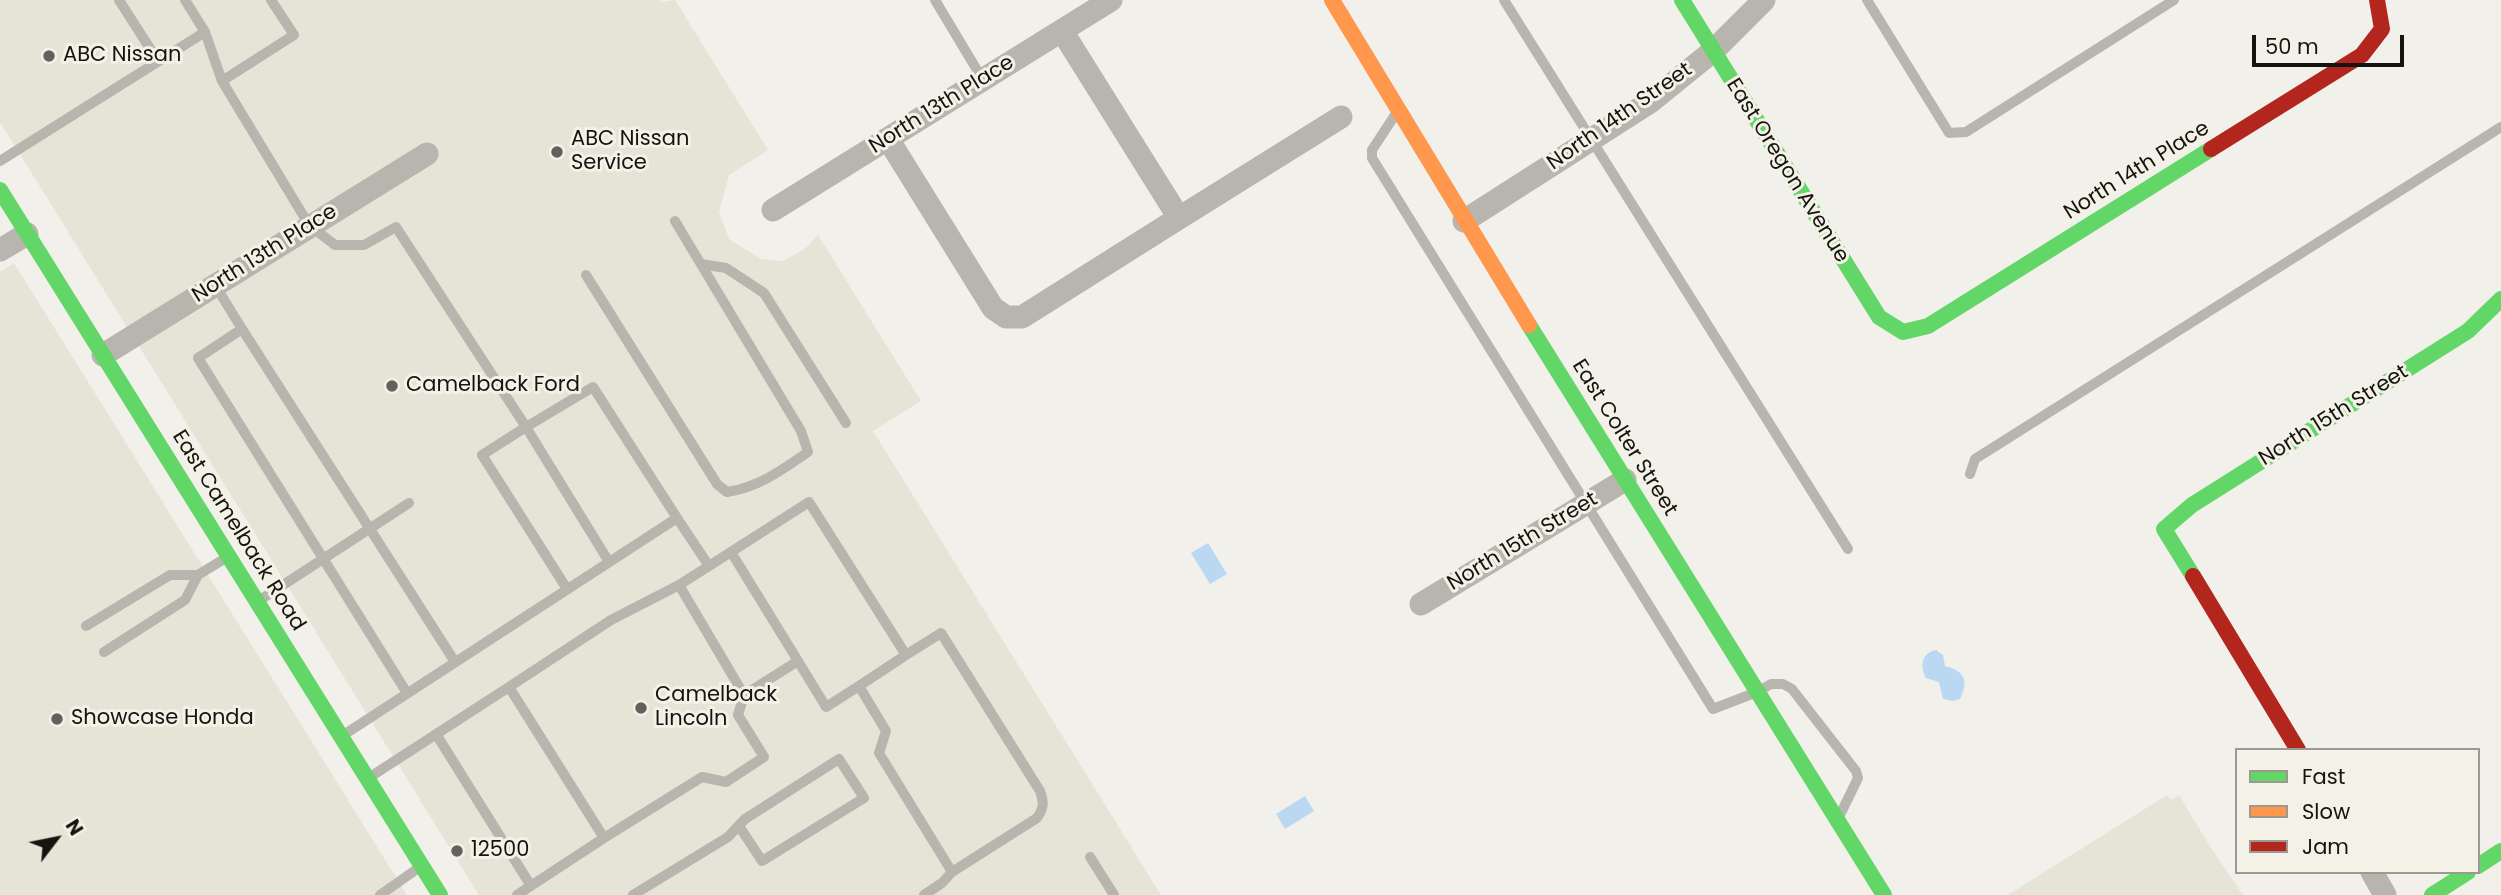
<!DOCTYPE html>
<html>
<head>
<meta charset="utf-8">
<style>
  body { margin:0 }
  #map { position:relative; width:2501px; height:895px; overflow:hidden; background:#f1f0ea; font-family:Poppins,sans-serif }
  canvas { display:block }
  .legend { position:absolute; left:2235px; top:748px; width:245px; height:126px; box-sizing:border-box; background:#f4f1e7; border:2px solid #9b9991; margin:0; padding:9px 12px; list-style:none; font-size:21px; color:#161411 }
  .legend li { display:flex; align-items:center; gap:14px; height:35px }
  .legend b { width:35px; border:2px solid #9b9991 }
  .north { position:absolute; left:21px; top:804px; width:70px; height:70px; -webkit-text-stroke:5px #f4f1e7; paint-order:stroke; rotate:58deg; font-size:19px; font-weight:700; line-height:28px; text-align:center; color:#161411 }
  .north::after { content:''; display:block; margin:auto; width:24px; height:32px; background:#161411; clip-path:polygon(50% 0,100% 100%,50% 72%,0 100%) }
  .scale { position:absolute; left:2252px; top:35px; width:152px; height:32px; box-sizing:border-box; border:4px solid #161411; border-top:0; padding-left:9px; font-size:21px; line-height:24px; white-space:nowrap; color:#161411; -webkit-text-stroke:5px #f4f1e7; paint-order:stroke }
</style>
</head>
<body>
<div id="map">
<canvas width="2501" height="895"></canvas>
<ul class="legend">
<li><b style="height:9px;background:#63d668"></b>Fast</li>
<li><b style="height:9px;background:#ff974d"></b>Slow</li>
<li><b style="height:9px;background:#b3261e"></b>Jam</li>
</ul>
<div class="north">N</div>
<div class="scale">50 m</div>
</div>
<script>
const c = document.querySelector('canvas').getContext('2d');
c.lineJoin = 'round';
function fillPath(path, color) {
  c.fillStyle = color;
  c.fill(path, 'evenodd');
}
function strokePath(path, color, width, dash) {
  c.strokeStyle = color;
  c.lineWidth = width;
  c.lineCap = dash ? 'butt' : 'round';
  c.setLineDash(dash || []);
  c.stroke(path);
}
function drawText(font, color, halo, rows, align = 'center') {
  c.font = font + ' Poppins,sans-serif';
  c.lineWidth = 6;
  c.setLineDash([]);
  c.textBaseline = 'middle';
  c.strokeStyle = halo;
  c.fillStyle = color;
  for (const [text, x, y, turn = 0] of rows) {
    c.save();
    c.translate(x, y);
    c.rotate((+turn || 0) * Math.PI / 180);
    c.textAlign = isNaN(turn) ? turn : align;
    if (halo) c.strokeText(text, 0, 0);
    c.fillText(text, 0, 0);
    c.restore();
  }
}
fillPath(new Path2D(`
  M0,0H660L662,2L675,0L768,150L729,175L719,212L729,239L761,259L783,261L805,249L818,235L921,401L873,431L1161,895H479L0,122Z
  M14,263L407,895H0V272Z
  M2167,795L2171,800L2179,795L2209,845L2243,895H2008Z`), '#e6e3d7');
fillPath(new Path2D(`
  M1208,543L1227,574L1210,584L1191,553Z
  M1936,650L1943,655L1945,666C1965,671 1969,681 1960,699L1953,701L1943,699L1939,682L1926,678C1920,667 1921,653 1936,650Z
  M1305,796L1314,811L1285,829L1276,814Z`), '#bad8f2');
strokePath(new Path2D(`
  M119,0L158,61
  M271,0L294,35L222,81L309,225L335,245H364L396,227L526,427L593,387L677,518L345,734
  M935,0L983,80
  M1504,0L1848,549
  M1867,0L1949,133L1966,132L2174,0
  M205,32L222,81
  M1395,115L1372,150V158L1713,709L1757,692L1771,684H1783L1792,689L1856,771L1858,778L1839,817
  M0,161L205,32L185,0
  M701,264L726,268L764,293L846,423
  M586,275L717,484L727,492C759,487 782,470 808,452L801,431L675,221
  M215,285L242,329L198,358L407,693
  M242,329L455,662
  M1970,474L1975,459L2501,127
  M677,518L709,566L809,502L906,655L941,633L1040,791C1044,802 1044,808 1037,818L952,872L942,883L924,895
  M731,552L798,661
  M709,566L679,585L744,695L798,661L826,707L859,686L886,731L879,753L952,872
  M567,589L482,455L526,427L609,562
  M260,600L409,503
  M86,626L170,575H198
  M104,652L185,600L198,575L224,559
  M859,686L906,655
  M509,687L611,620L679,585
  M436,734L531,886
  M370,777L509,687L604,838L517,895
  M604,838L702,777L726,782L764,757L738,715L744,695
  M1090,857L1114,895
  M380,895L417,869
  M633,895L728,837L745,819L839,759L864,798L762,861L739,826`), '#b8b4ae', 10);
strokePath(new Path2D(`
  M888,139L993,308L1006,317H1022L1179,218L1062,31
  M773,210L1111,0
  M1179,218L1341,117
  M1464,221L1650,102L1713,51L1764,0
  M0,250L27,234
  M103,355L427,154
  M1421,604L1625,480
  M2372,872L2385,895`), '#b8b4ae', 23);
strokePath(new Path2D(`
  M1682,0L1879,317L1903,332L1928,326L2211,149
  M0,190L440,895
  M1529,325L1884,895
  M2193,576L2164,529L2192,505L2468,331L2501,299
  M2478,866L2501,851
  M2432,895L2468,872`), '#63d668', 16);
strokePath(new Path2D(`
  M1332,0L1529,325`), '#ff974d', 16);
strokePath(new Path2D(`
  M2211,149L2362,55L2382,29L2377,0
  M2193,576L2298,750`), '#b3261e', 16);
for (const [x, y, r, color] of [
  [49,56,7,"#63615d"],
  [557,152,7,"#63615d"],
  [392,386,7,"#63615d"],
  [641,708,7,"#63615d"],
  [57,719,7,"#63615d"],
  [457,851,7,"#63615d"]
]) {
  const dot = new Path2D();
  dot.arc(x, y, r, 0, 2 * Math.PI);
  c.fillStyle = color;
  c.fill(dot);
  strokePath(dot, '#f4f1e7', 2.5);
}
drawText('21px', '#161411', '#f4f1e7', [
  ["ABC Nissan",63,56],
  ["ABC Nissan",571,140],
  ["Service",571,164],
  ["Camelback Ford",406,386],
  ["Camelback",655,696],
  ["Lincoln",655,720],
  ["Showcase Honda",71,719],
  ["12500",471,851]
], 'left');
drawText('21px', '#161411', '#f4f1e7', [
  ["North 13th Place",942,105,-32],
  ["North 14th Street",1620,117,-35],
  ["East Oregon Avenue",1787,171,58],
  ["North 14th Place",2137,171,-32],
  ["North 13th Place",265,254,-32],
  ["North 15th Street",2334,416,-32],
  ["East Colter Street",1624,438,58],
  ["East Camelback Road",238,531,58],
  ["North 15th Street",1523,542,-31]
]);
</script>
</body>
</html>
